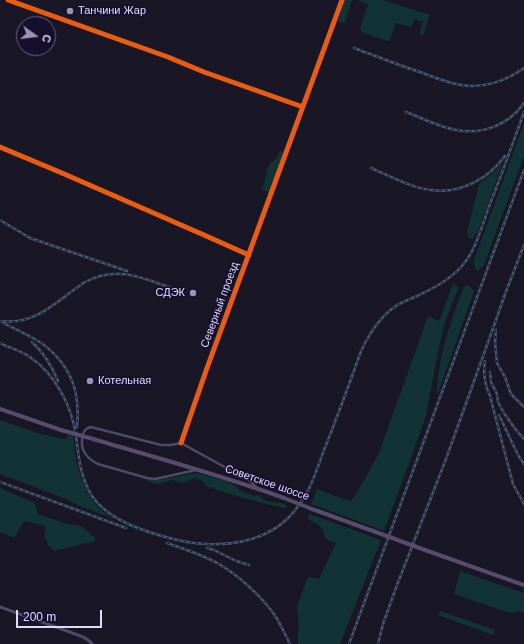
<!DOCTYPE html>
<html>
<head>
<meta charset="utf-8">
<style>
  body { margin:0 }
  #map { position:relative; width:524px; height:644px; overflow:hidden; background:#191626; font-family:Helvetica,sans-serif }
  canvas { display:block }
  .north { position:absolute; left:16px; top:16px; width:40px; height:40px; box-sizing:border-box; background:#150f2d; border:1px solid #666081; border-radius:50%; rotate:104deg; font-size:11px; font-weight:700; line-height:16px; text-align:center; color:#e0daff }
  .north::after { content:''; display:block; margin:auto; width:14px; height:18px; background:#9a95b3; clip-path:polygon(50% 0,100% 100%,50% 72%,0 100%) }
  .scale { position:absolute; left:16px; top:610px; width:86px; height:18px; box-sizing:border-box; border:2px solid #e0daff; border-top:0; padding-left:5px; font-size:12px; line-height:14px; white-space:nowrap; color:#e0daff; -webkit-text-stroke:3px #150f2d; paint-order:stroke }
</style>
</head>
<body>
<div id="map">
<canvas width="524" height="644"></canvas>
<div class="north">С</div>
<div class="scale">200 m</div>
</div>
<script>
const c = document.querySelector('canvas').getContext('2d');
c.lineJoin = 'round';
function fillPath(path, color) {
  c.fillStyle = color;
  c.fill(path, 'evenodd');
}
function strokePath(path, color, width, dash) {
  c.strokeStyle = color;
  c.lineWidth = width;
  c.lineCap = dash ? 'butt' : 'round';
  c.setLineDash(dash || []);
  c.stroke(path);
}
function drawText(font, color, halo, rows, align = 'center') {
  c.font = font + ' Helvetica,sans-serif';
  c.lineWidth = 3;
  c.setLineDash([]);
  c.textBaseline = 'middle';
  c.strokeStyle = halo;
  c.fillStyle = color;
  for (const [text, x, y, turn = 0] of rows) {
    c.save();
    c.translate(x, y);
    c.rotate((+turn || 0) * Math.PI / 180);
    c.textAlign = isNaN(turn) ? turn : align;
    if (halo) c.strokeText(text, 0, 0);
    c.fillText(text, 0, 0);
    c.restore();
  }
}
fillPath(new Path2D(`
  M345,0H352L345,23L338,21Z
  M357,0H383L430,15L423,35L419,34L423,22L415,19L411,27L396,23L390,40L387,41L362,32L360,29L368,4Z
  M524,123V156L484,265L478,271L475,269V266L474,264V260Z
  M280,151H282L283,154L270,190L268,192L264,191L262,189L265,181L268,167L271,162L275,160Z
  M503,162L478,231L472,239L469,238L467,233L479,184L493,173Z
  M453,284L459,287L445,322L439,347L426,416L411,458L384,531L311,504L317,489L343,499L351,501L358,491L379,453L428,316L439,321Z
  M468,285L474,291L437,396C437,358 451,321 464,286Z
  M0,420L38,433L62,439H65L68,435L73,436C75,446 75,457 78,467C84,489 93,508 114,519L80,506L64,498L0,474Z
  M197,473L228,482L236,486L240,491L254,496L259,495C261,497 262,499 264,500C272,504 281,500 287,506L286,508H283L236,496L206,486L203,481L195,478L182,483L172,480L159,484L152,483L145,479L158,480L191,474Z
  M0,488L35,503L38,514L67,524L81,526L95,538V541L54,551L49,546L44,536L46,526L24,521L14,538L0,532Z
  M310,514L381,540L340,644H298V635L299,626L297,606L307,579L309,577L319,579L336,543C333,542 329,541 327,539C324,537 324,536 324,533C321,525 317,523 309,520L308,516Z
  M460,571L524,593V613L520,611L510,613L454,594Z
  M440,611L495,630L493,635L438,615Z`), '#123335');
strokePath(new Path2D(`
  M8,0L168,57L204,72L303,107
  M0,147L62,173L204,235L249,255
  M181,443L207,368L342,0
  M196,470L155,479L147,478L98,464C86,458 79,449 83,435C84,430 86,428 91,427L161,445H171L181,443L250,481L257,488`), '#4d4a67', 2.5);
strokePath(new Path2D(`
  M0,607L78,635C83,637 89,639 92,644`), '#4d4a67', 3);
strokePath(new Path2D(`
  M0,409L61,430
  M93,439C157,458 221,475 284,498
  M312,509L373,531
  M425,550L524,585`), '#574c6b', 4);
const rail = new Path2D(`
  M354,48C376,56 398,65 420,72C433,77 447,83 461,85C483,89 506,81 524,68
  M406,112C422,118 439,127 456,130C482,135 509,125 524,103
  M371,168C389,176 412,188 431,190C461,194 488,179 505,156
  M0,220L30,238L127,271
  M0,321C37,326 57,300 85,282C115,266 139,276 169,287
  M3,323C13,328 22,332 31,337C53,348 71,369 76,394C78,405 78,416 77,427
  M496,330L495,342L497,363L505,377L511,394L524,407
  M32,342C44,353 52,366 58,381
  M0,343C10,348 21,351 30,357C55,374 72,406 76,436C79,458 80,477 92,496C109,521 146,532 173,539C217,550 271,546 299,505C311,489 317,469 324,450C337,418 349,385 361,351C369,334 379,317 396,306C402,302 408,300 415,297C432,289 448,281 461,267C476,251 482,225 490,204C502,174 513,143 524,112
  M485,361C483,372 485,385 490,396L513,484L524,504
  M490,372L491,382L497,394L498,402L504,413L516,430L524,439
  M499,415L518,455L524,464
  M0,482L126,528
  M167,543C185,549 203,555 219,564C239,576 260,595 274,614C280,623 285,634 290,644
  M207,548L214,550L236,561L249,565
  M349,644L524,170
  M378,644L383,624L397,585L446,459L496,320L505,294L524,245`);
strokePath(rail, '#475a70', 2.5);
strokePath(rail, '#150f2d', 1, [3]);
strokePath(new Path2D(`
  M61,430L93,439
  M284,498L312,509
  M373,531L425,550`), '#574c6b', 4);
strokePath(new Path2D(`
  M8,0L168,57L204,72L303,107
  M0,147L62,173L204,235L249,255
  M181,443L207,368L342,0`), '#e95d12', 5);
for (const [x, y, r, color] of [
  [70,11,4,"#9a95b3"],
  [193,293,4,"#9a95b3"],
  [90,381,4,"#9a95b3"]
]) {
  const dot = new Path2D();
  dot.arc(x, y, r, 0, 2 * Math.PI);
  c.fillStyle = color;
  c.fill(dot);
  strokePath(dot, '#150f2d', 1.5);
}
drawText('11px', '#e0daff', '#150f2d', [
  ["Танчини Жар",78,11],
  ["СДЭК",185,293,"right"],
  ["Котельная",98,381]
], 'left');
drawText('11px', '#e0daff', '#150f2d', [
  ["Северный проезд",220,305,-70],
  ["Советское шоссе",267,483,19]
]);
</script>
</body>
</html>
